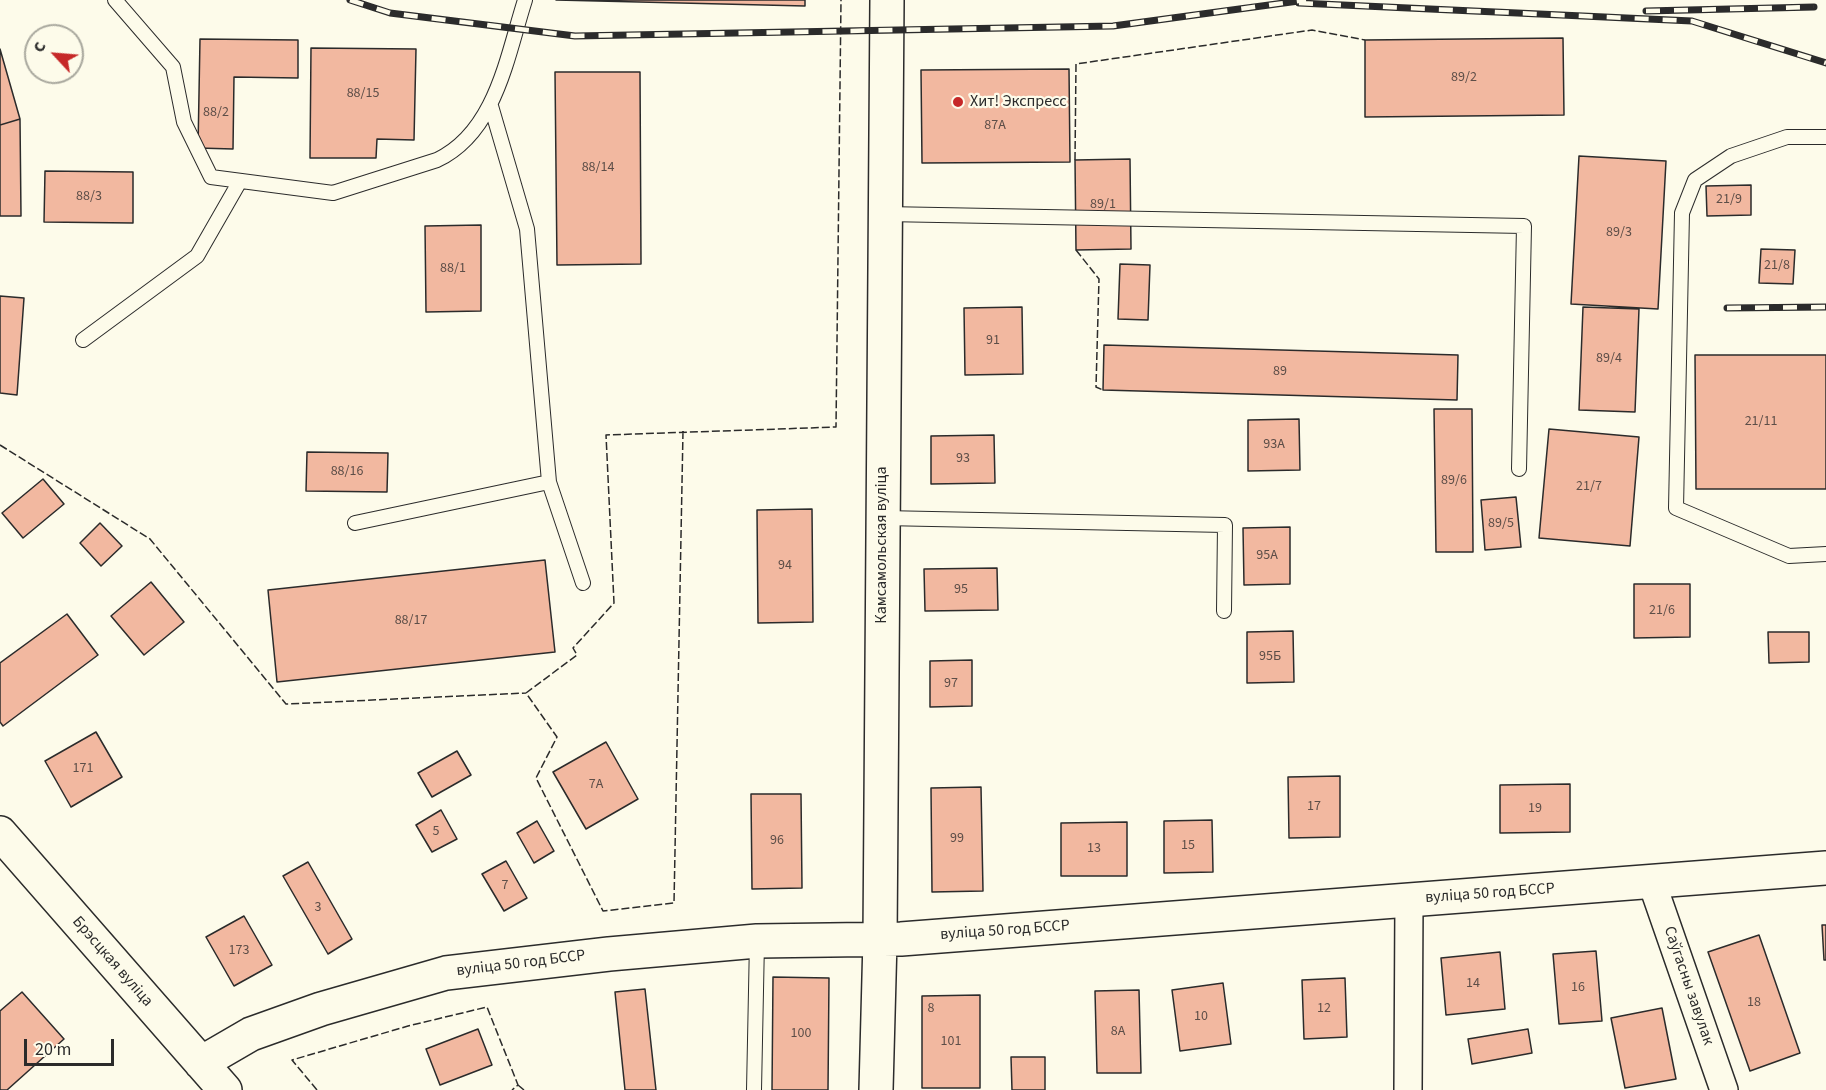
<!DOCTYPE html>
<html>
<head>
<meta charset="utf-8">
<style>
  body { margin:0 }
  #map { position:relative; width:1826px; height:1090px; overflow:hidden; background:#fdfbea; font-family:"Source Sans 3",sans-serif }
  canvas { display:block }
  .north { position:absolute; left:24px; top:24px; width:60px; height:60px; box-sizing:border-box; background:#fdfbea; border:2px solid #a9a89e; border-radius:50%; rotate:296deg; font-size:16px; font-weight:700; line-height:24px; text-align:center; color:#2b2b2b }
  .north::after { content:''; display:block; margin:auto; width:21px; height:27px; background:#c62828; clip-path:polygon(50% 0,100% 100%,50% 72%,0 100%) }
  .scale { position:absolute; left:24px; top:1039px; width:90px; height:27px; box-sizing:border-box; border:3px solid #2b2b2b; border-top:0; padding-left:8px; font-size:18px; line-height:21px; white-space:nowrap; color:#2b2b2b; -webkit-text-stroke:4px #fdfbea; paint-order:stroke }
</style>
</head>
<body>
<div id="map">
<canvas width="1826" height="1090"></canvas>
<div class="north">С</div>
<div class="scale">20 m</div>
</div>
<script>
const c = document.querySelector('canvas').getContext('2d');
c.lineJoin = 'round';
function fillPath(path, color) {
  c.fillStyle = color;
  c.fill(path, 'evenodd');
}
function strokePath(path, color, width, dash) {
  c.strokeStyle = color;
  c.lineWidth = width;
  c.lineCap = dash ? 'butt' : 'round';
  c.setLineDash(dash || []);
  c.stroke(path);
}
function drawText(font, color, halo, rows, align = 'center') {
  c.font = font + ' "Source Sans 3",sans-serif';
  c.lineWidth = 4.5;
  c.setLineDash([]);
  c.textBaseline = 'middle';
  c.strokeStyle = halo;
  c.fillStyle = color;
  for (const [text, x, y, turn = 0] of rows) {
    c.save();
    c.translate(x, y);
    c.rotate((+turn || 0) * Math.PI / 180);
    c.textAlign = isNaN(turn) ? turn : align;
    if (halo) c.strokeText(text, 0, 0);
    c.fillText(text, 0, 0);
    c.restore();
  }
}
const building = new Path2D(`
  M556,0H805V6Z
  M1563,38L1564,115L1365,117V40Z
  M200,39L298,40V78L234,77L233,149L198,148Z
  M311,48L416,49L414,140L377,139L376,158H310Z
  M0,49L20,119L0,125Z
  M1069,69L1070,162L922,163L921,70Z
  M555,72H640L641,264L557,265Z
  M20,119L21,216H0V125Z
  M1579,156L1666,161L1658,309L1571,304Z
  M1130,159L1131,249L1076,250L1075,160Z
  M45,171L133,172V223L44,222Z
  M1751,185V215L1707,216L1706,186Z
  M481,225V311L426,312L425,226Z
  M1761,249L1795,250L1793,284L1759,283Z
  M1120,264L1150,265L1148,320L1118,319Z
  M0,296L24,298L17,395L0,393Z
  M1022,307L1023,374L965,375L964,308Z
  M1583,307L1639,309L1635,412L1579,410Z
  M1104,345L1458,355L1457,400L1103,390Z
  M1695,355H1826V489H1696Z
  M1434,409H1472L1473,552H1436Z
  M1299,419L1300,470L1248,471V420Z
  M1549,429L1639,437L1630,546L1539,538Z
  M994,435L995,483L931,484V436Z
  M307,452L388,453L387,492L306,491Z
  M43,479L64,504L23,538L2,513Z
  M1516,497L1521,547L1485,550L1481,500Z
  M812,509L813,622L758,623L757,510Z
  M100,523L122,546L101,566L80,543Z
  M1290,527V584L1244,585L1243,528Z
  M545,560L555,652L277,682L268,590Z
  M997,568L998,610L925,611L924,569Z
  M151,582L184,622L144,655L111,616Z
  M1634,584H1690V637L1634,638Z
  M67,614L98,655L3,726L0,722V663Z
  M1293,631L1294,682L1247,683V632Z
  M1768,632H1809V662L1769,663Z
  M972,660V706L930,707V661Z
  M96,732L122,777L71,807L45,761Z
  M606,742L638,799L586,829L553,772Z
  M457,751L471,775L432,797L418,773Z
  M1340,776V837L1289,838L1288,777Z
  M1570,784V832L1500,833V785Z
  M981,787L983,891L932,892L931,788Z
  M751,794H801L802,888L752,889Z
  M441,810L457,839L432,852L416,825Z
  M1212,820L1213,872L1164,873V821Z
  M537,821L554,851L534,863L517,833Z
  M1127,822V876H1061V823Z
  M506,861L527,898L504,911L482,874Z
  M308,862L352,939L328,954L283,876Z
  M244,916L272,965L234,986L206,937Z
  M1822,925H1826V960H1824Z
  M1759,935L1800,1053L1750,1071L1708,952Z
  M1596,951L1602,1021L1559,1024L1553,954Z
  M1500,952L1505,1009L1446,1015L1441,958Z
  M773,977L829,978L828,1090H772Z
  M1345,978L1347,1037L1304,1039L1302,980Z
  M1223,983L1231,1044L1180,1051L1172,990Z
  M645,989L656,1090H625L615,992Z
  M1139,990L1141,1073H1097L1095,991Z
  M22,992L64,1039L7,1090H0V1011Z
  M980,995V1088H922V996Z
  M1662,1008L1676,1079L1625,1088L1611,1018Z
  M478,1029L492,1065L440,1085L426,1049Z
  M1528,1029L1532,1053L1472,1064L1468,1039Z
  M1011,1057H1045V1090H1012Z`);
fillPath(building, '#f2b8a0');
strokePath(building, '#2b2b2b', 1.5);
const lane = new Path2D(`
  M115,0L173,67L184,122L211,177L333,193L437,160C496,132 507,56 525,0
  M491,106L527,229L549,482L583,583
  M1826,137H1787L1731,156L1695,180L1682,213L1676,508L1789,556L1826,554
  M885,214L1524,226L1519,469
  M83,340L197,256L240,181
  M883,518L1225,525L1224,611
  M355,523L549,482
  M754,1090L757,941`);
const street = new Path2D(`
  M1652,883L1724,1090
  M1408,1090L1409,900`);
const secondary = new Path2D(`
  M0,833L225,1090
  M201,1063L251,1034L321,1009L446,973L609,954L757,941L901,939L1826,868
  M876,1090L880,940L887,0`);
strokePath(lane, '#2b2b2b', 16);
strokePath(street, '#2b2b2b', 30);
strokePath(secondary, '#2b2b2b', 36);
strokePath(lane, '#fdfbea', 14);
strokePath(street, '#fdfbea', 27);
strokePath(secondary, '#fdfbea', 33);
const rail = new Path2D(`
  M350,0L390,13L575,36L1113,26L1306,0
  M1299,3L1692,21L1826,63
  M1646,11L1814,7
  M1727,308L1826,307`);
strokePath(rail, '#2b2b2b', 7);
strokePath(rail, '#fdfbea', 4.5, [14]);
strokePath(new Path2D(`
  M1075,160L1076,64L1312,30L1365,40
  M1076,250L1099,279L1096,387L1103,390
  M683,431L674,903L603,911L536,778L557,737L526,693L577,655L573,648L614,603L606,435L836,427L841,0
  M0,445L150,539L286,704L526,693
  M518,1085L524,1090
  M317,1090L292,1060L408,1026L487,1007L518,1085L512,1090`), '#2b2b2b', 1.5, [8, 3]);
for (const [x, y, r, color] of [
  [958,102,6,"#c62828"]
]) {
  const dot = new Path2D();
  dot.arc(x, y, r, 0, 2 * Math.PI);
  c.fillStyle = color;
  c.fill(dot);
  strokePath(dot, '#fdfbea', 2);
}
drawText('14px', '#5d4e48', null, [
  ["89/2",1464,78],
  ["88/15",363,94],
  ["88/2",216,113],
  ["87А",995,126],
  ["88/14",598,168],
  ["88/3",89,197],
  ["21/9",1729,200],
  ["89/1",1103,205],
  ["89/3",1619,233],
  ["21/8",1777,266],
  ["88/1",453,269],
  ["91",993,341],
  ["89/4",1609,359],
  ["89",1280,372],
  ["21/11",1761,422],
  ["93А",1274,445],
  ["93",963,459],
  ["88/16",347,472],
  ["89/6",1454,481],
  ["21/7",1589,487],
  ["89/5",1501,524],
  ["95А",1267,556],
  ["94",785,566],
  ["95",961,590],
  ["21/6",1662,611],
  ["88/17",411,621],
  ["95Б",1270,657],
  ["97",951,684],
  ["171",83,769],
  ["7А",596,785],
  ["17",1314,807],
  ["19",1535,809],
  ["5",436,832],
  ["99",957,839],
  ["96",777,841],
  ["15",1188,846],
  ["13",1094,849],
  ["7",505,886],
  ["3",318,908],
  ["173",239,951],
  ["14",1473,984],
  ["16",1578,988],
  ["18",1754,1003],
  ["8",931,1009],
  ["12",1324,1009],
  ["10",1201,1017],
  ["8А",1118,1032],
  ["100",801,1034],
  ["101",951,1042]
]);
drawText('16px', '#2b2b2b', '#fdfbea', [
  ["Хит! Экспресс",970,102]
], 'left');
drawText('16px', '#2b2b2b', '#fdfbea', [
  ["Камсамольская вуліца",882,545,-90],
  ["вуліца 50 год БССР",1490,894,-4],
  ["вуліца 50 год БССР",1005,931,-4],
  ["Брэсцкая вуліца",112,962,49],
  ["вуліца 50 год БССР",521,964,-7],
  ["Саўгасны завулак",1688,986,71]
]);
</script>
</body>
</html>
